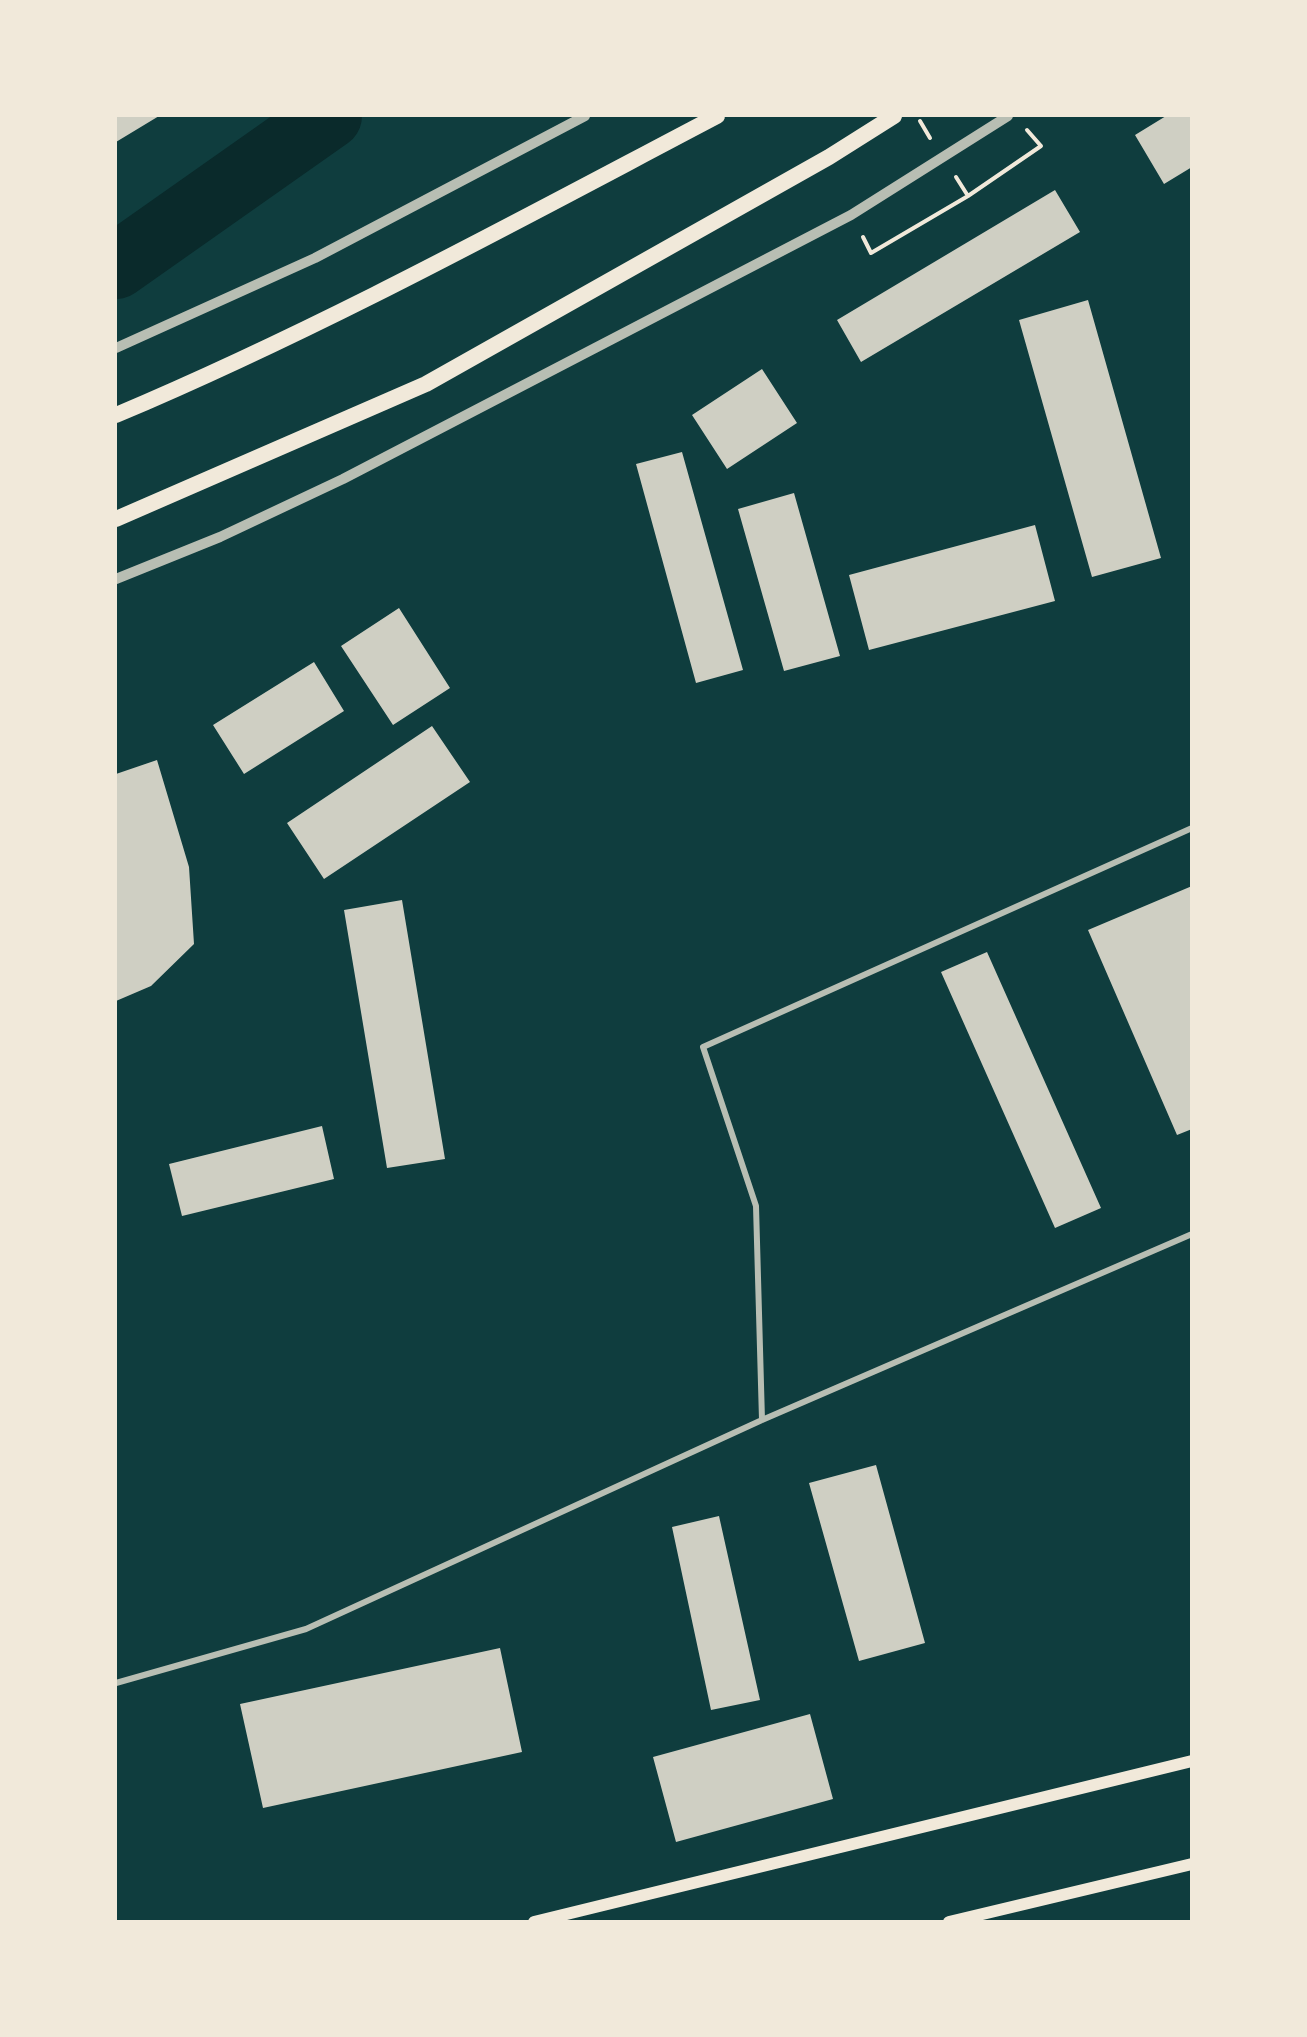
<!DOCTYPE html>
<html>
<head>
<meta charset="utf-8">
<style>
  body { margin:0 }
  #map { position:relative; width:1307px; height:2037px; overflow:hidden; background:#0f3d3e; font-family:"Asap Condensed",sans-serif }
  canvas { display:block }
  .frame { position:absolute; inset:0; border:117px solid #f1e9da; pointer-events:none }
</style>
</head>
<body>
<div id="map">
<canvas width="1307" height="2037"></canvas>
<div class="frame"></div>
</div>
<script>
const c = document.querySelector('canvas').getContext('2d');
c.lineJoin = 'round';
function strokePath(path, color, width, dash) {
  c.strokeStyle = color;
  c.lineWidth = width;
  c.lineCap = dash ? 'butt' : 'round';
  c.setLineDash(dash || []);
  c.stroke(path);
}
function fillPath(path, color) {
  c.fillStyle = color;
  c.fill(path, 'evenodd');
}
strokePath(new Path2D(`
  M116,266L329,116`), '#0a2a2b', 66);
fillPath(new Path2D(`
  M116,116H159L116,142Z
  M1166,116H1192V167L1164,184L1135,135Z
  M1055,190L1080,232L861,362L837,320Z
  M1088,300L1161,558L1092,577L1019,320Z
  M762,369L797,423L727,469L692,415Z
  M682,452L743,670L696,683L636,464Z
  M794,493L840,656L784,671L738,509Z
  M1035,525L1055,601L869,650L849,575Z
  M399,608L450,688L393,725L341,646Z
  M314,662L344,711L244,774L213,725Z
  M432,726L470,782L324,879L287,823Z
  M157,760L189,867L194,944L151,986L116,1001V774Z
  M1192,886V1129L1177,1135L1088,930Z
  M402,900L445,1159L387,1168L344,910Z
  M987,952L1101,1208L1055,1228L941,972Z
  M322,1126L334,1179L182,1216L169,1164Z
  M876,1465L925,1643L859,1661L809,1483Z
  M719,1516L760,1700L711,1710L672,1527Z
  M500,1648L522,1752L263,1808L240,1704Z
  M810,1714L833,1799L676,1842L653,1757Z`), '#cfcfc3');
strokePath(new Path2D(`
  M920,121L930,138
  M956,177L968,196
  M863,237L871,253L968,196L1041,146L1027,130`), '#f1e9da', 4);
strokePath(new Path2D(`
  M762,1420L756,1206L703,1047L1192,828
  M116,1683L306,1629L762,1420L1192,1234`), '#b8beb3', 6);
strokePath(new Path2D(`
  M116,348L315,258L585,116
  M116,579L220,537L343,479L851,215L1008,116`), '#b8beb3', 10);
strokePath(new Path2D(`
  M534,1922L1192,1761
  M949,1922L1192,1864`), '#f1e9da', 12);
strokePath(new Path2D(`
  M116,415C322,328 519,220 717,116
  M116,519L426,384L829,157L894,116`), '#f1e9da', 16);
</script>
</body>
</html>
